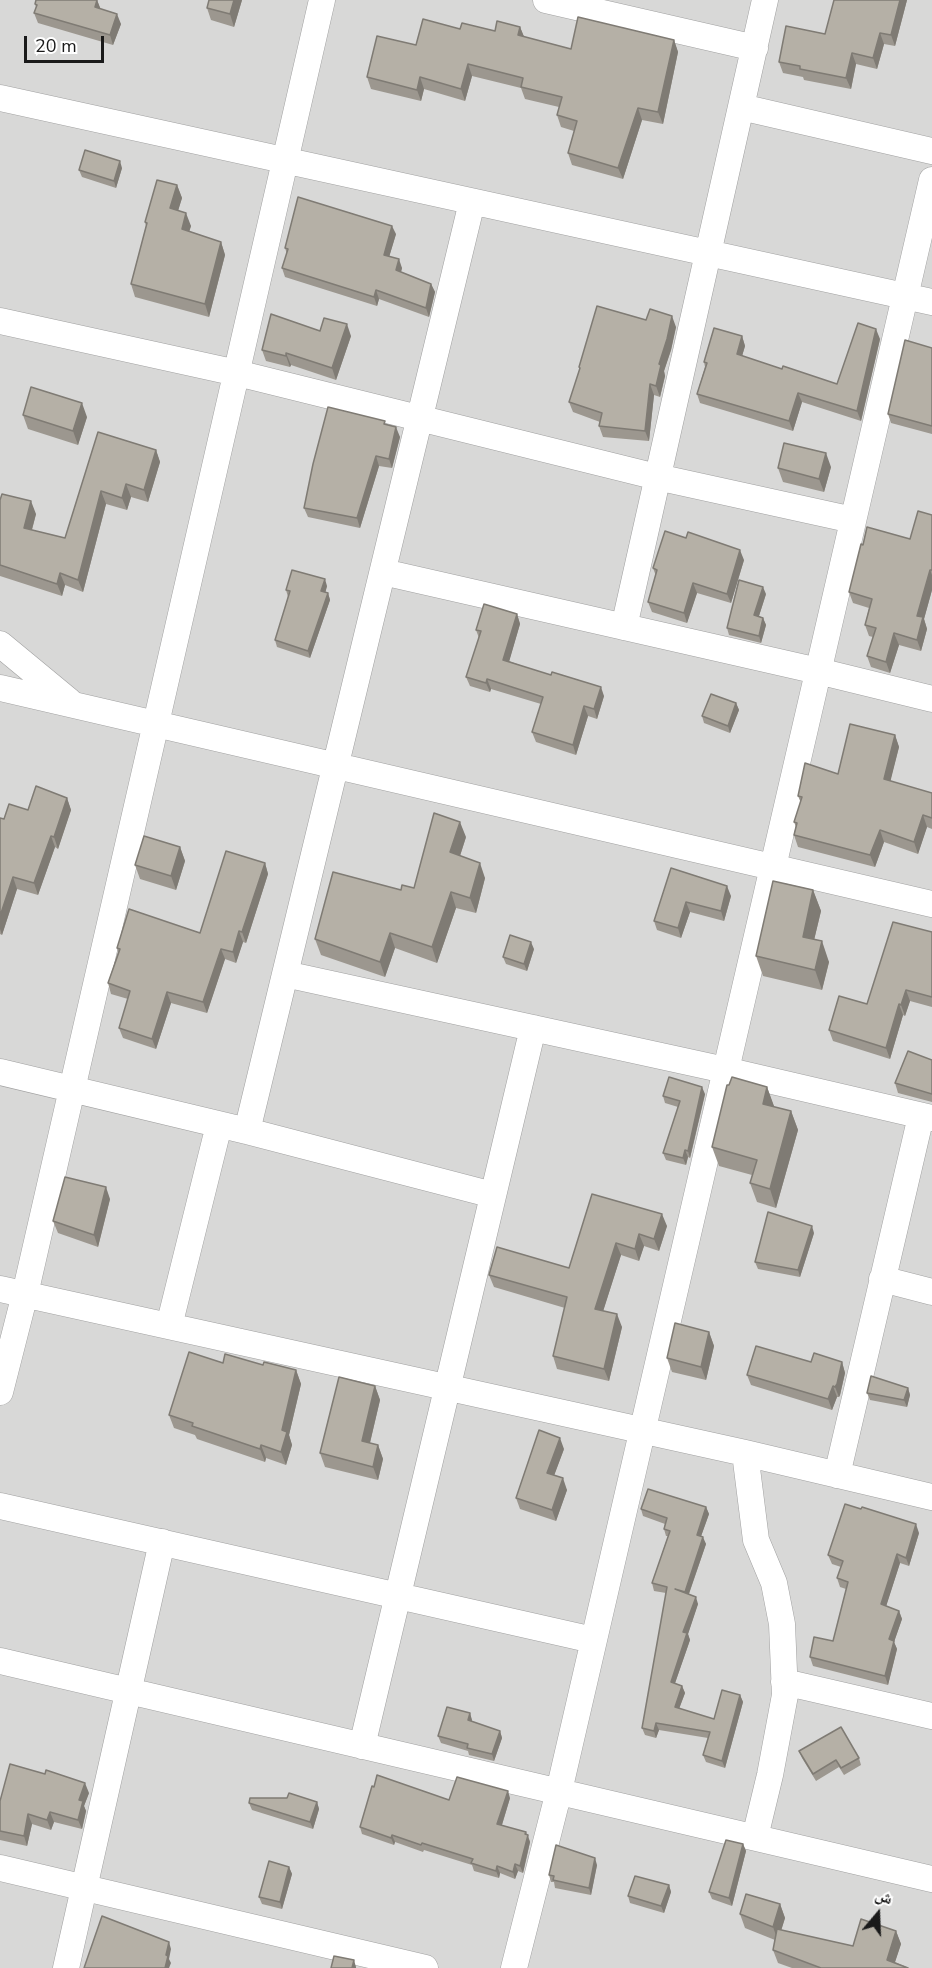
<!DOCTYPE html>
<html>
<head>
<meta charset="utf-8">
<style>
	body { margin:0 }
	#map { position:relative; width:932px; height:1968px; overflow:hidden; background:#eceae0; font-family:"Nunito Sans","Noto Naskh Arabic",sans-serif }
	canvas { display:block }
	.north { position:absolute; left:848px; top:1884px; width:60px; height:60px; -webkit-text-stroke:4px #fff; paint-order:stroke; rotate:19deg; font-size:16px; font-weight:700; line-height:24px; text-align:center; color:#1a1a1a }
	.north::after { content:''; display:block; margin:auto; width:21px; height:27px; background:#1a1a1a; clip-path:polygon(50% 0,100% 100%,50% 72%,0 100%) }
	.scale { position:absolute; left:24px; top:36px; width:80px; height:27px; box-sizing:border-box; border:3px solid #1a1a1a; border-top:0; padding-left:8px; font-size:18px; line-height:21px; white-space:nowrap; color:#1a1a1a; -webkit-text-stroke:4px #fff; paint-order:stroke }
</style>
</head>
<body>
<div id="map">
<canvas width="932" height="1968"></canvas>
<div class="north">ش</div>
<div class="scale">20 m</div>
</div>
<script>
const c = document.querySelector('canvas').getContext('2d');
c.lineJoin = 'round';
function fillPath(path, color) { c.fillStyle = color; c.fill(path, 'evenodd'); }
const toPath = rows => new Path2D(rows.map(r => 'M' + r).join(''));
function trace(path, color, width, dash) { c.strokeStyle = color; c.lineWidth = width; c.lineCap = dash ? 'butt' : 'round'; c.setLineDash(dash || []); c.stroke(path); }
fillPath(toPath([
	[0,0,932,0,932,1968,0,1968]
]), '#d8d8d7');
const minor = toPath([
	[546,0,755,48],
	[0,98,932,302],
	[741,107,932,151],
	[0,321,237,373,657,477,853,520],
	[383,572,818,671,932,699],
	[624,627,765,0],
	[0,644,69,701],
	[0,688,932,904],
	[285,974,725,1070,932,1118],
	[0,1072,247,1131,493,1195],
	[247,1131,472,202],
	[882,1279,932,1292],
	[0,1289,745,1453,932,1497],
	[169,1326,219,1125],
	[0,1392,25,1294,322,0],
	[745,1453,756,1540,774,1583,782,1624,785,1695,770,1775,755,1837],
	[837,1475,921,1116],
	[0,1506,593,1640],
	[0,1661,932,1879],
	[784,1682,932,1716],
	[362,1746,533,1028],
	[0,1868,425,1968],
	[66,1968,162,1542],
	[514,1968,559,1791,932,180]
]);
trace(minor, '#a1a1a1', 27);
trace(minor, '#fff', 26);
fillPath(toPath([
	[97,0,100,8,121,24,113,45,38,23,34,13,36,7,35,4],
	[242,0,234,27,211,20,207,8],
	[834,0,907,0,895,46,884,44,877,69,856,64,851,89,804,80,803,77,783,73,779,62,825,34],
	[520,27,524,37,571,49,674,40,678,52,663,124,642,120,623,179,572,165,568,153,574,131,561,127,557,115,559,107,525,99,521,88,472,76,465,101,424,89,421,101,371,89,367,77,416,45,460,29,495,31],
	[122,168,116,188,82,177,79,170],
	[177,185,182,198,178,210,191,226,189,231,221,242,225,255,209,317,135,297,131,284,146,226,145,222],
	[396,234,389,257,402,268,401,272,431,284,435,292,429,317,379,299,377,306,285,277,282,268,287,254,285,248],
	[646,320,676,327,671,350,664,371,665,376,660,397,654,395,649,441,603,437,599,426,600,422,573,412,569,402,580,370,579,367],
	[320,331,351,336,336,380,291,365,290,367,266,361,262,350],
	[742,336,745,346,742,356,782,369,837,384,880,339,861,421,802,402,793,431,700,403,697,394,705,367,704,362],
	[932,348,932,434,891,423,888,414],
	[23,415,87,417,78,445,28,429],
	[386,425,400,437,392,468,379,466,360,528,308,517,304,508],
	[98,432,156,450,160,462,148,502,131,497,127,510,106,504,83,592,65,585,62,596,0,576,0,500,36,514,32,530,65,538],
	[831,467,824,492,783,482,778,468],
	[932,515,932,590,924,619,927,629,921,651,899,645,890,673,871,667,867,656,873,637,869,636,865,625,869,608,853,603,849,592,863,545,910,539],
	[744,560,731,603,697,593,687,623,652,612,648,602,656,576,653,568],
	[327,586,325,592,328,593,330,600,310,658,277,647,275,640,288,597,286,590],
	[766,594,759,616,763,618,766,625,761,643,729,635,727,628],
	[517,614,520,624,509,661,604,696,597,719,588,716,576,755,536,742,532,732,541,704,491,689,490,692,470,686,466,677,479,638,476,630],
	[736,703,739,710,730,733,704,723,702,716],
	[895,735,899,747,890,781,932,793,932,829,927,827,918,854,884,842,875,867,798,847,794,835,796,827,794,822,801,803,798,796,838,774],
	[67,798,71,810,58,849,55,847,38,895,17,889,2,935,0,934,0,818,4,819,28,810],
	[466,837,460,856,485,878,476,913,456,908,437,963,395,948,385,977,321,955,315,939,401,890,414,888],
	[180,847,185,861,176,890,140,879,135,865],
	[265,863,268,874,246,943,243,942,236,963,225,959,207,1013,171,1003,156,1049,123,1038,119,1028,128,999,111,994,108,983,118,952,117,948,200,933],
	[671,868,731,896,724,921,690,912,681,938,657,930,654,921],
	[813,890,821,911,814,940,829,962,822,990,763,976,756,956],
	[932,932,932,1007,910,1001,905,1016,903,1015,890,1059,833,1041,829,1030,867,1004],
	[534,949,527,971,506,964,503,957],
	[932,1060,932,1102,898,1093,895,1083],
	[729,1085,767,1087,774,1107,791,1111,798,1130,776,1208,757,1202,750,1183,752,1175,719,1166,712,1147],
	[705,1094,690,1158,688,1157,686,1165,666,1160,663,1153,678,1107,665,1103,663,1096],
	[592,1194,667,1226,659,1251,644,1246,639,1261,621,1255,603,1311,622,1327,609,1381,557,1369,553,1356,565,1308,494,1287,489,1275,569,1268],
	[110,1199,98,1247,58,1233,53,1221],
	[814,1233,800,1277,758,1269,755,1262],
	[709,1332,714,1346,706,1380,672,1372,667,1358],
	[811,1362,842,1362,845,1373,840,1395,839,1397,837,1397,832,1410,751,1385,747,1375],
	[223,1363,263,1365,296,1370,301,1384,289,1435,292,1445,286,1465,266,1458,265,1462,197,1439,195,1435,174,1428,169,1415],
	[375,1386,380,1400,370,1443,378,1445,383,1459,378,1480,325,1467,320,1453],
	[908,1388,910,1395,907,1407,870,1400,867,1393],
	[564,1449,554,1475,567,1490,556,1521,520,1509,516,1498],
	[706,1507,709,1514,701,1536,706,1544,689,1594,698,1604,688,1634,690,1640,675,1683,682,1686,685,1693,679,1709,714,1719,740,1695,743,1702,725,1768,706,1762,703,1755,708,1738,659,1730,656,1738,645,1735,642,1728,666,1593,654,1591,652,1583,668,1536,666,1536,664,1529,665,1524,643,1516,641,1509],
	[919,1533,909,1566,900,1563,886,1606,899,1611,902,1619,894,1642,897,1649,888,1685,813,1666,810,1657,833,1641,846,1589,840,1587,837,1578,841,1567,832,1564,828,1555],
	[470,1713,472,1722,500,1731,502,1738,494,1761,469,1755,468,1751,441,1743,438,1736],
	[799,1751,859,1758,861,1765,844,1775,839,1767,816,1781,802,1758],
	[89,1793,84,1806,86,1811,82,1829,54,1822,51,1830,32,1824,27,1846,0,1840,0,1801],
	[510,1798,502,1825,528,1835,530,1842,523,1873,518,1871,515,1879,500,1873,499,1878,474,1871,472,1865,424,1850,423,1852,395,1842,394,1845,362,1834,360,1827,449,1800],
	[317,1802,319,1809,313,1829,252,1810,249,1803],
	[743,1844,746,1851,732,1906,712,1899,709,1892],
	[597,1865,591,1895,555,1888,554,1882,551,1882,549,1875],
	[289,1867,292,1874,282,1909,262,1904,259,1897],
	[669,1885,671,1892,664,1913,630,1903,628,1896],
	[780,1904,785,1918,781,1930,853,1946,896,1931,901,1944,895,1962,909,1968,792,1968,778,1963,773,1950,775,1940,745,1928,740,1914]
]), '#9c978f');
fillPath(toPath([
	[97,0,101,10,95,7],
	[234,0,242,0,234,27,230,14],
	[900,0,907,0,895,46,891,35],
	[117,14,121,24,113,45,110,35],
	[520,27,525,39,518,35],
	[880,33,884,44,877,69,873,58],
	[674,40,678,52,663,124,658,112],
	[852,53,856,64,851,89,846,78],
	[468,64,472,76,465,101,461,89],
	[420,77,424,89,421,101,417,90],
	[638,108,642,120,623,179,618,168],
	[120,161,122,168,116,188,114,181],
	[177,185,182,198,175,221,170,208],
	[186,213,191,226,186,242,182,229],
	[392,226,396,234,387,264,384,255],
	[221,242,225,255,209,317,205,304],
	[399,259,402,268,399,279,396,270],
	[431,284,435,292,429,317,426,308],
	[376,290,379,299,377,306,374,297],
	[672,316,676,327,671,350,664,371,665,376,660,397,656,386,659,364],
	[347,324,351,336,336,380,332,368],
	[876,329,880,339,861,421,857,411],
	[742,336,745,346,740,363,737,354],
	[286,353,291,365,290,367,286,356],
	[650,384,654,395,649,441,645,431],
	[798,393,802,402,793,431,789,421],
	[82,403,87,417,78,445,73,431],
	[396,427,400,437,392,468,389,459],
	[156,450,160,462,148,502,144,490],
	[826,453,831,467,824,492,819,479],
	[376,456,379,466,360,528,357,518],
	[126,484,131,497,127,510,122,498],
	[101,491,106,504,83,592,78,580],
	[31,501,36,514,29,540,24,528],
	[740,550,744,560,731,603,727,594],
	[930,570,932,575,932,590,924,619,927,629,921,651,917,640,917,616],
	[60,573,65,585,62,596,57,584],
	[325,579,327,586,324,598,321,591],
	[693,583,697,593,687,623,684,613],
	[763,587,766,594,757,622,754,615],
	[328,593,330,600,310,658,308,651],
	[517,614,520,624,507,669,503,660],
	[763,618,766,625,761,643,759,636],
	[894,633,899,645,890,673,886,662],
	[487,679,491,689,490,692,486,683],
	[601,687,604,696,597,719,594,709],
	[736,703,739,710,730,733,728,726],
	[584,706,588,716,576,755,573,745],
	[895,735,899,747,888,791,884,779],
	[67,798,71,810,58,849,54,837],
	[923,815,927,827,918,854,914,842],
	[460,822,466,837,456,868,450,852],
	[880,830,884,842,875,867,870,855],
	[51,836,55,847,38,895,34,883],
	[180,847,185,861,176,890,171,876],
	[265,863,268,874,246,943,242,932],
	[480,863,485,878,476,913,470,898],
	[13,877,17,889,2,935,0,929,0,916],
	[727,886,731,896,724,921,721,911],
	[813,890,821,911,810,957,803,937],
	[451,892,456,908,437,963,432,947],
	[686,902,690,912,681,938,678,928],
	[239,931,243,942,236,963,233,952],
	[390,933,395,948,385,977,380,962],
	[822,941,829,962,822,990,815,970],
	[531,942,534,949,527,971,524,964],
	[221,949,225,959,207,1013,203,1002],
	[906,990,910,1001,905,1016,901,1005],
	[167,992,171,1003,156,1049,152,1039],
	[899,1004,903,1015,890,1059,886,1048],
	[702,1087,705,1094,690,1158,688,1151],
	[767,1087,774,1106,770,1122,763,1104],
	[791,1111,798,1130,776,1208,770,1189],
	[685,1150,688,1157,686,1165,683,1158],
	[106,1187,110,1199,98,1247,94,1235],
	[662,1214,667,1226,659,1251,654,1239],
	[812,1226,814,1233,800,1277,798,1270],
	[639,1234,644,1246,639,1261,635,1249],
	[616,1243,621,1255,600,1321,595,1309],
	[617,1314,622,1327,609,1381,604,1369],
	[709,1332,714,1346,706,1380,701,1367],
	[842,1362,845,1373,840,1395,839,1397,835,1387],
	[296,1370,301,1384,289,1435,292,1445,286,1465,281,1452,282,1430],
	[375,1386,380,1400,367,1455,362,1441],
	[833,1386,837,1397,832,1410,828,1399],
	[908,1388,910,1395,907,1407,904,1400],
	[560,1438,564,1449,551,1484,547,1473],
	[261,1445,266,1458,265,1462,260,1449],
	[378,1445,383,1459,378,1480,373,1467],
	[563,1478,567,1490,556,1521,552,1510],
	[706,1507,709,1514,699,1542,697,1535],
	[916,1524,919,1533,909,1566,906,1558],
	[703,1537,706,1544,687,1599,685,1592],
	[897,1554,900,1563,884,1613,881,1604],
	[696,1597,698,1604,688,1634,690,1640,673,1689,671,1682,683,1632],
	[899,1611,902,1619,894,1642,897,1649,888,1685,885,1676,889,1639],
	[682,1686,685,1693,677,1714,675,1707],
	[740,1695,743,1702,725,1768,722,1761],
	[470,1713,472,1720,470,1727,468,1720],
	[656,1723,659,1730,656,1738,654,1731],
	[500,1731,502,1738,494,1761,492,1754],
	[85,1783,89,1793,84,1806,86,1811,82,1829,78,1820,79,1800],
	[508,1791,510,1798,500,1831,497,1824],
	[317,1802,319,1809,313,1829,310,1822],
	[50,1812,54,1822,51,1830,47,1820],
	[28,1814,32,1824,27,1846,24,1836],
	[526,1832,530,1842,523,1873,520,1866],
	[392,1835,395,1842,394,1845,391,1838],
	[743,1844,746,1851,732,1906,729,1898],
	[595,1858,597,1865,591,1895,589,1888],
	[515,1864,518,1871,515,1879,513,1872],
	[497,1866,500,1873,499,1878,496,1871],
	[289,1867,292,1874,282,1909,280,1902],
	[669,1885,671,1892,664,1913,661,1906],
	[780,1904,785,1918,778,1941,773,1927],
	[896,1931,901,1944,893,1968,887,1960],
	[169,1942,171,1949,169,1959,171,1963,169,1968,165,1968,166,1955],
	[354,1960,356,1967,356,1968,352,1968]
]), '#7f7b74');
const building = toPath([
	[36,0,97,0,95,7,117,14,110,35,34,13,37,5,35,4,36,0],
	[209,0,234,0,230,14,207,8,209,0],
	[834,0,900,0,891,35,880,33,873,58,852,53,846,78,800,69,800,66,779,62,786,26,825,34,834,0],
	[578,17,674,40,658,112,638,108,618,168,568,153,577,121,557,115,562,97,521,87,523,78,468,64,461,89,420,77,417,90,367,77,377,36,416,45,423,19,460,29,462,23,495,31,497,21,520,27,518,35,571,49,578,17],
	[85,150,120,161,114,181,79,170,85,150],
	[157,180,177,185,170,208,186,213,182,229,221,242,205,304,131,284,147,223,145,222,157,180],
	[298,197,392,226,384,255,399,259,396,270,431,284,426,308,376,290,374,297,282,268,288,249,285,248,298,197],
	[597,306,646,320,650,309,672,316,667,339,659,364,661,365,656,386,650,384,645,431,599,426,602,413,569,402,580,368,579,367,597,306],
	[271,314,320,331,324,318,347,324,332,368,286,353,286,356,262,350,271,314],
	[858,323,876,329,857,411,798,393,789,421,697,394,707,363,704,362,714,328,742,336,737,354,782,369,783,366,837,384,858,323],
	[905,340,932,348,932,426,888,414,905,340],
	[31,387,82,403,73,431,23,415,31,387],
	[328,407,385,421,384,424,396,427,389,459,376,456,357,518,304,508,313,464,328,407],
	[98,432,156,450,144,490,126,484,122,498,101,491,78,580,60,573,57,584,0,565,0,500,2,494,31,501,24,528,65,538,98,432],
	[784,443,826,453,819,479,778,468,784,443],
	[918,511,932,515,932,570,930,570,917,616,923,617,917,640,894,633,886,662,867,656,876,628,865,625,872,599,849,592,861,544,863,545,867,527,910,539,918,511],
	[665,531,686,538,688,532,740,550,727,594,693,583,684,613,648,602,657,570,653,568,665,531],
	[292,570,325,579,321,591,328,593,308,651,275,640,290,591,286,590,292,570],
	[739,580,763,587,754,615,763,618,759,636,727,628,739,580],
	[484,604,517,614,503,660,551,675,552,672,601,687,594,709,584,706,573,745,532,732,543,697,487,679,486,683,466,677,481,631,476,630,484,604],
	[711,694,736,703,728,726,702,716,711,694],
	[850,724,895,735,884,779,932,793,932,818,923,815,914,842,880,830,870,855,794,835,797,823,794,822,802,797,798,796,805,763,838,774,850,724],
	[36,786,67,798,54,837,51,836,34,883,13,877,0,916,0,818,4,819,9,804,28,810,36,786],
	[434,813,460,822,450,852,480,863,470,898,451,892,432,947,390,933,380,962,315,939,333,872,401,890,402,885,414,888,434,813],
	[144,836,180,847,171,876,135,865,144,836],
	[226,851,265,863,242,932,239,931,233,952,221,949,203,1002,167,992,152,1039,119,1028,130,991,108,983,120,949,117,948,129,909,200,933,226,851],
	[671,868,727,886,721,911,686,902,678,928,654,921,671,868],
	[773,881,813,890,803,937,822,941,815,970,756,956,773,881],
	[893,922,932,932,932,997,906,990,901,1005,899,1004,886,1048,829,1030,839,996,867,1004,893,922],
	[510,935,531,942,524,964,503,957,510,935],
	[908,1051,932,1060,932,1094,895,1083,908,1051],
	[669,1077,702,1087,688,1151,685,1150,683,1158,663,1153,680,1101,663,1096,669,1077],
	[732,1077,767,1087,763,1104,791,1111,770,1189,750,1183,757,1160,712,1147,727,1085,729,1085,732,1077],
	[65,1177,106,1187,94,1235,53,1221,65,1177],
	[592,1194,662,1214,654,1239,639,1234,635,1249,616,1243,595,1309,617,1314,604,1369,553,1356,567,1297,489,1275,497,1247,569,1268,592,1194],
	[768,1212,812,1226,798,1270,755,1262,768,1212],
	[675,1323,709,1332,701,1367,667,1358,675,1323],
	[756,1346,811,1362,814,1353,842,1362,837,1384,835,1387,833,1386,828,1399,747,1375,756,1346],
	[189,1352,223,1363,225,1354,263,1365,264,1362,296,1370,282,1430,287,1432,281,1452,261,1445,260,1449,192,1426,193,1423,169,1415,189,1352],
	[871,1376,908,1388,904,1400,867,1393,871,1376],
	[339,1377,375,1386,362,1441,378,1445,373,1467,320,1453,339,1377],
	[539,1430,560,1438,547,1473,563,1478,552,1510,516,1498,539,1430],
	[648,1489,706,1507,697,1535,703,1537,685,1592,675,1589,696,1597,683,1632,687,1633,671,1682,682,1686,675,1707,714,1719,722,1690,740,1695,722,1761,703,1755,710,1732,656,1723,654,1731,642,1728,667,1587,652,1583,670,1531,664,1529,667,1518,641,1509,648,1489],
	[845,1504,861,1509,862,1507,916,1524,906,1558,897,1554,881,1604,899,1611,889,1639,894,1641,885,1676,810,1657,814,1637,833,1641,848,1582,837,1578,843,1561,828,1555,845,1504],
	[447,1707,470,1713,468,1720,500,1731,492,1754,467,1748,468,1744,438,1736,447,1707],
	[841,1727,859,1758,841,1768,836,1760,813,1774,799,1751,841,1727],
	[10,1764,45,1774,46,1770,85,1783,79,1800,83,1801,78,1820,50,1812,47,1820,28,1814,24,1836,0,1831,0,1801,10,1764],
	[377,1775,449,1800,457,1777,508,1791,497,1824,526,1832,525,1834,528,1835,520,1866,515,1864,513,1872,497,1866,496,1871,471,1863,473,1859,422,1843,421,1845,392,1835,391,1838,360,1827,372,1786,374,1787,377,1775],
	[289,1793,317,1802,310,1822,249,1803,250,1798,287,1798,289,1793],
	[726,1840,743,1844,729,1898,709,1892,726,1840],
	[556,1845,595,1858,589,1888,553,1880,554,1876,549,1875,556,1845],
	[269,1861,289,1867,280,1902,259,1897,269,1861],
	[635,1876,669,1885,661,1906,628,1896,635,1876],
	[746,1894,780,1904,773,1927,740,1914,746,1894],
	[102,1916,169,1942,166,1955,168,1956,165,1968,84,1968,102,1916],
	[861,1919,896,1931,887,1960,908,1968,821,1968,773,1950,777,1929,853,1946,861,1919],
	[334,1956,354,1960,352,1968,331,1968,334,1956]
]);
fillPath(building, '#b5b0a6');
trace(building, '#7f7b74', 1.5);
</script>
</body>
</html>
